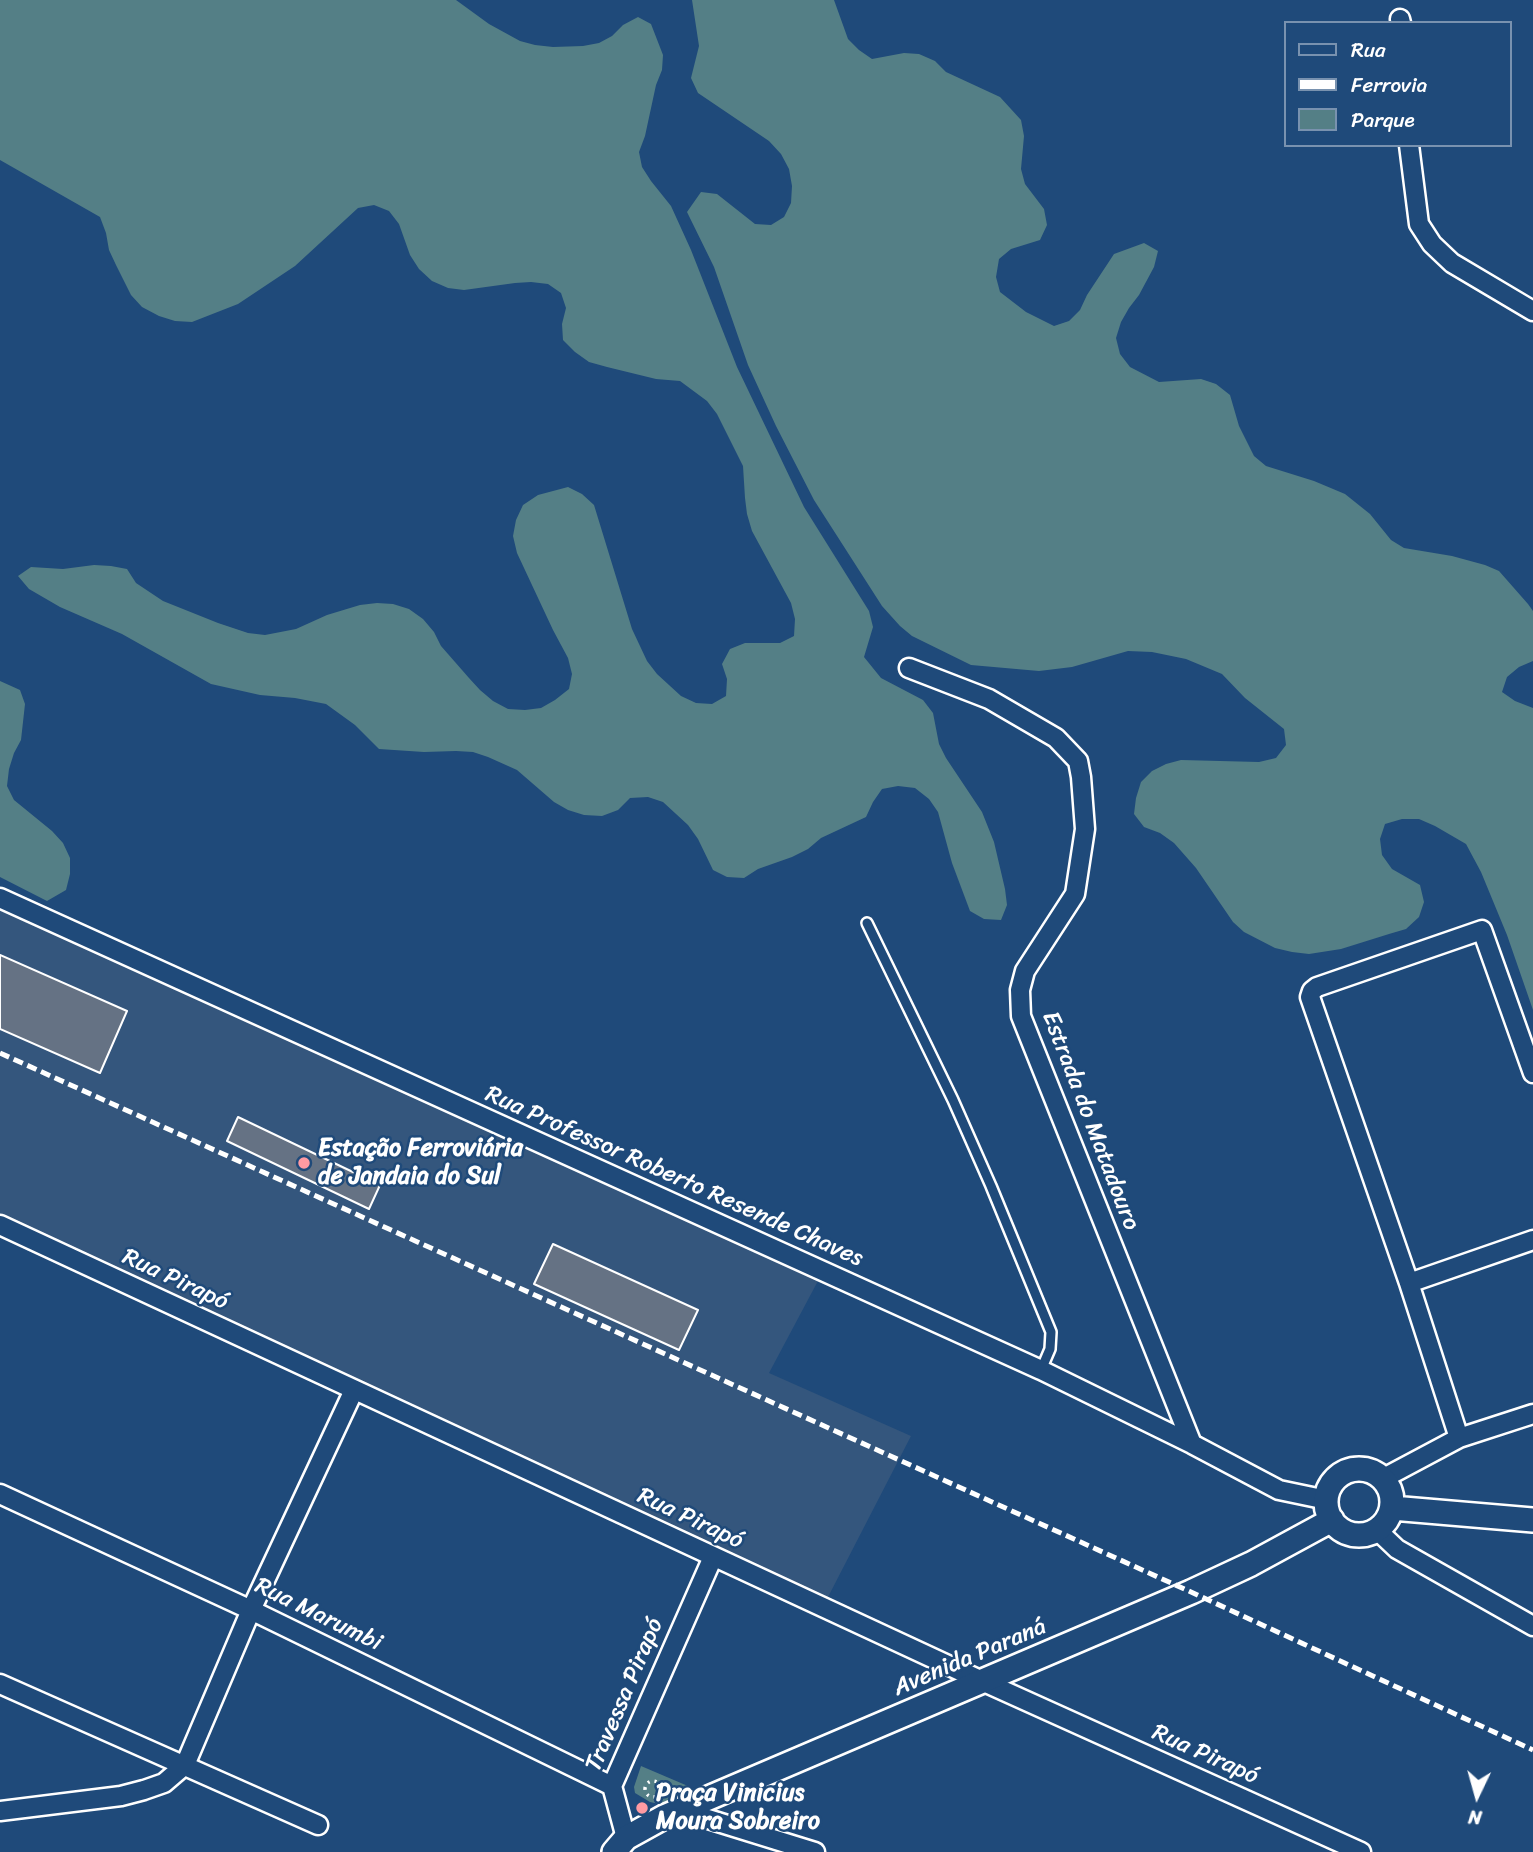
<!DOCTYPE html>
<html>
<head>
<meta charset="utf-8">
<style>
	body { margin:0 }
	#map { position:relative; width:1533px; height:1852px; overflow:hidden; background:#1f4a7a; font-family:Sriracha,sans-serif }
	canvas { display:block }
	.legend { position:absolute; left:1284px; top:21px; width:228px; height:126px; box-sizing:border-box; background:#1f4a7a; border:2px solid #7992af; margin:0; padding:9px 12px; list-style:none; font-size:21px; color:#fff }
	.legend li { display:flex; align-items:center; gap:14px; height:35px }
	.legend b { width:35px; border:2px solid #7992af }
	.north { position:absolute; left:1442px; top:1761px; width:70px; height:70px; -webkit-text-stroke:5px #1f4a7a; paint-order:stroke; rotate:185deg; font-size:19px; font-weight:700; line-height:28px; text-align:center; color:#fff }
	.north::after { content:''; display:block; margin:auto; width:24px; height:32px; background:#fff; clip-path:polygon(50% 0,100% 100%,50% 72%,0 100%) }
</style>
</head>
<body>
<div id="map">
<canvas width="1533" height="1852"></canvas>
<ul class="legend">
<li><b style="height:9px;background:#1f4a7a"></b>Rua</li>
<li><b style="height:9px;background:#fff"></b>Ferrovia</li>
<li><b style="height:19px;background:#547f86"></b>Parque</li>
</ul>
<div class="north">N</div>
</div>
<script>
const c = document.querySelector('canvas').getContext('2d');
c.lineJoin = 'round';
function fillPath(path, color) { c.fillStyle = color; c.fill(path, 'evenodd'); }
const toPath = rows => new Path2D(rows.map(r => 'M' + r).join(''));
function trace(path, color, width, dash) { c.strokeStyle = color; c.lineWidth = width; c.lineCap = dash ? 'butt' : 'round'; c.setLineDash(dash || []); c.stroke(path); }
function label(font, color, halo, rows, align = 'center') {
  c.font = font + ' Sriracha,sans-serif'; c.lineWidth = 5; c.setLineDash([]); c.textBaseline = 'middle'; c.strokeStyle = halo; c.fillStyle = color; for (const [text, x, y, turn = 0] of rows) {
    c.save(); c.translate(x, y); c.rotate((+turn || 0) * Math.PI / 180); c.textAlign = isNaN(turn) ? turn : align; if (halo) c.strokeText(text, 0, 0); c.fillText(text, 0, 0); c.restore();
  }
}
fillPath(toPath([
	[0,907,819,1279,769,1373,911,1436,827,1599,0,1217]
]), '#34567d');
fillPath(toPath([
	[0,0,456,0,489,24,520,41,535,45,553,47,583,46,599,43,612,36,623,25,638,17,651,24,663,55,662,70,656,85,645,136,639,152,642,167,651,181,671,206,691,250,737,367,804,507,869,611,873,627,864,657,881,678,923,700,933,713,939,744,946,758,982,812,994,842,1005,889,1007,905,1001,920,984,919,970,911,952,863,938,812,929,799,915,788,898,786,882,789,873,802,866,817,821,838,808,849,792,857,758,869,744,878,727,877,713,870,698,839,688,825,663,802,648,797,630,798,618,810,602,816,584,815,568,810,554,802,517,770,488,757,473,752,456,751,424,752,379,749,355,725,326,704,295,698,260,695,211,684,122,634,60,607,29,589,18,576,31,567,63,569,94,565,111,566,127,569,136,583,163,601,218,623,248,633,265,635,296,629,327,615,360,605,377,603,393,604,409,609,423,619,434,632,441,646,469,678,480,690,493,701,508,709,525,710,541,708,555,700,569,689,572,674,568,658,553,630,517,553,513,536,516,520,523,505,538,495,568,487,582,494,594,505,632,629,647,661,657,674,681,696,696,703,712,704,726,696,727,679,722,664,730,649,745,643,780,643,794,636,795,619,791,603,752,531,747,514,745,498,743,466,717,414,707,401,680,381,656,379,607,367,589,362,575,352,563,340,562,324,566,308,561,293,548,284,531,282,515,283,464,290,448,288,432,281,419,269,410,255,399,224,389,211,374,205,358,208,295,266,238,304,192,322,175,321,159,316,142,307,131,295,116,265,109,250,106,233,100,217,0,160],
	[692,0,834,0,848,39,859,50,872,59,904,53,919,54,935,61,946,72,1000,97,1021,120,1024,136,1021,169,1025,184,1044,209,1047,225,1040,240,1011,249,999,259,996,277,1000,292,1026,312,1054,326,1069,321,1080,310,1087,295,1114,254,1144,243,1158,251,1154,267,1139,295,1129,308,1121,322,1116,338,1120,354,1130,367,1159,382,1201,379,1216,384,1230,395,1239,426,1254,456,1266,466,1314,481,1345,494,1370,514,1391,540,1404,548,1452,556,1485,565,1499,571,1528,604,1533,611,1533,661,1519,667,1507,677,1502,692,1515,701,1533,708,1533,1010,1507,935,1481,872,1466,844,1435,826,1419,819,1402,819,1385,824,1380,839,1382,855,1392,869,1420,885,1424,902,1419,917,1406,929,1389,934,1341,949,1309,954,1292,952,1275,948,1244,932,1233,922,1196,868,1174,843,1160,833,1144,827,1134,814,1136,798,1141,782,1152,771,1166,764,1181,760,1259,762,1276,758,1286,745,1284,729,1245,698,1222,674,1186,659,1152,652,1128,651,1072,667,1039,671,971,665,912,636,900,626,882,606,814,500,776,426,748,365,714,267,687,212,701,192,717,194,755,224,771,225,784,217,791,203,792,186,789,169,781,154,769,141,698,93,691,78,699,46],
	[0,681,20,690,25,704,21,740,14,753,9,769,7,786,14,800,52,831,63,843,70,858,70,874,66,890,47,901,0,877],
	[641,1766,702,1792,664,1805,650,1802,635,1793,634,1787]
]), '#547f86');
const building = toPath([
	[0,955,127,1011,100,1073,0,1029,0,955],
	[238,1117,380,1185,369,1209,227,1141,238,1117],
	[553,1244,698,1310,679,1350,534,1284,553,1244]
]);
fillPath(building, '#657284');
trace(building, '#fff', 2);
const service = toPath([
	[867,923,953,1100,991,1186,1051,1332,1050,1349,1041,1370]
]);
const minor = toPath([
	[1400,19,1401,23],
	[1409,145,1419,224,1432,244,1452,263,1533,311],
	[909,668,989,699,1056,738,1078,761,1081,777,1085,829,1075,894,1025,971,1020,990,1021,1016,1192,1444],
	[0,898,1041,1370,1192,1444,1279,1490,1327,1500],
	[0,1225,982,1681,1361,1852],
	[1409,1283,1533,1240],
	[1459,1438,1409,1283,1310,997,1312,991,1317,987,1482,930,1533,1073],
	[1382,1479,1459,1438,1533,1414],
	[0,1494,251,1610,612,1786],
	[1377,1530,1397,1549,1533,1626],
	[0,1684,318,1825],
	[679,1810,815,1852],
	[0,1811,121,1796,144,1790,164,1783,185,1765,251,1610,354,1390],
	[626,1838,612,1786,713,1557]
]);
const tertiary = toPath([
	'1326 1502a33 33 0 1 1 66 0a33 33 0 1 1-66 0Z',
	[1392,1508,1533,1520],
	[614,1852,626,1838,664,1817,1191,1592,1251,1564,1332,1520]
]);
trace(service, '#fff', 14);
trace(minor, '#fff', 23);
trace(tertiary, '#fff', 28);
trace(toPath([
	'645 1789a8 8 0 1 1 16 0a8 8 0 1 1-16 0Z'
]), '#fff', 3.5, [2, 5]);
trace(service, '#1f4a7a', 9);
trace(minor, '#1f4a7a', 18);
trace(tertiary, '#1f4a7a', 23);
trace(toPath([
	[0,1053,1191,1592,1533,1750]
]), '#fff', 5, [10, 5]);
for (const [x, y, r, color] of [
	[304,1163,7,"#ff9aa2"],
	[642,1808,7,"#ff9aa2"]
]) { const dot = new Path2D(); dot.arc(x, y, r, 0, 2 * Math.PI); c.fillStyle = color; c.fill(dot); trace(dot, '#1f4a7a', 2.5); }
label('24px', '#fff', '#1f4a7a', [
	["Estrada do Matadouro",1090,1121,69],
	["Rua Professor Roberto Resende Chaves",674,1177,24],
	["Rua Pirapó",175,1280,25],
	["Rua Pirapó",690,1519,25],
	["Rua Marumbi",318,1615,26],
	["Avenida Paraná",970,1658,-23],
	["Travessa Pirapó",625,1695,-67],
	["Rua Pirapó",1205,1755,24]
]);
label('bold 24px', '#fff', '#1f4a7a', [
	["Estação Ferroviária",318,1149],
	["de Jandaia do Sul",318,1177],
	["Praça Vinicius",656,1794],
	["Moura Sobreiro",656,1822]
], 'left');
</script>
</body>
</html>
